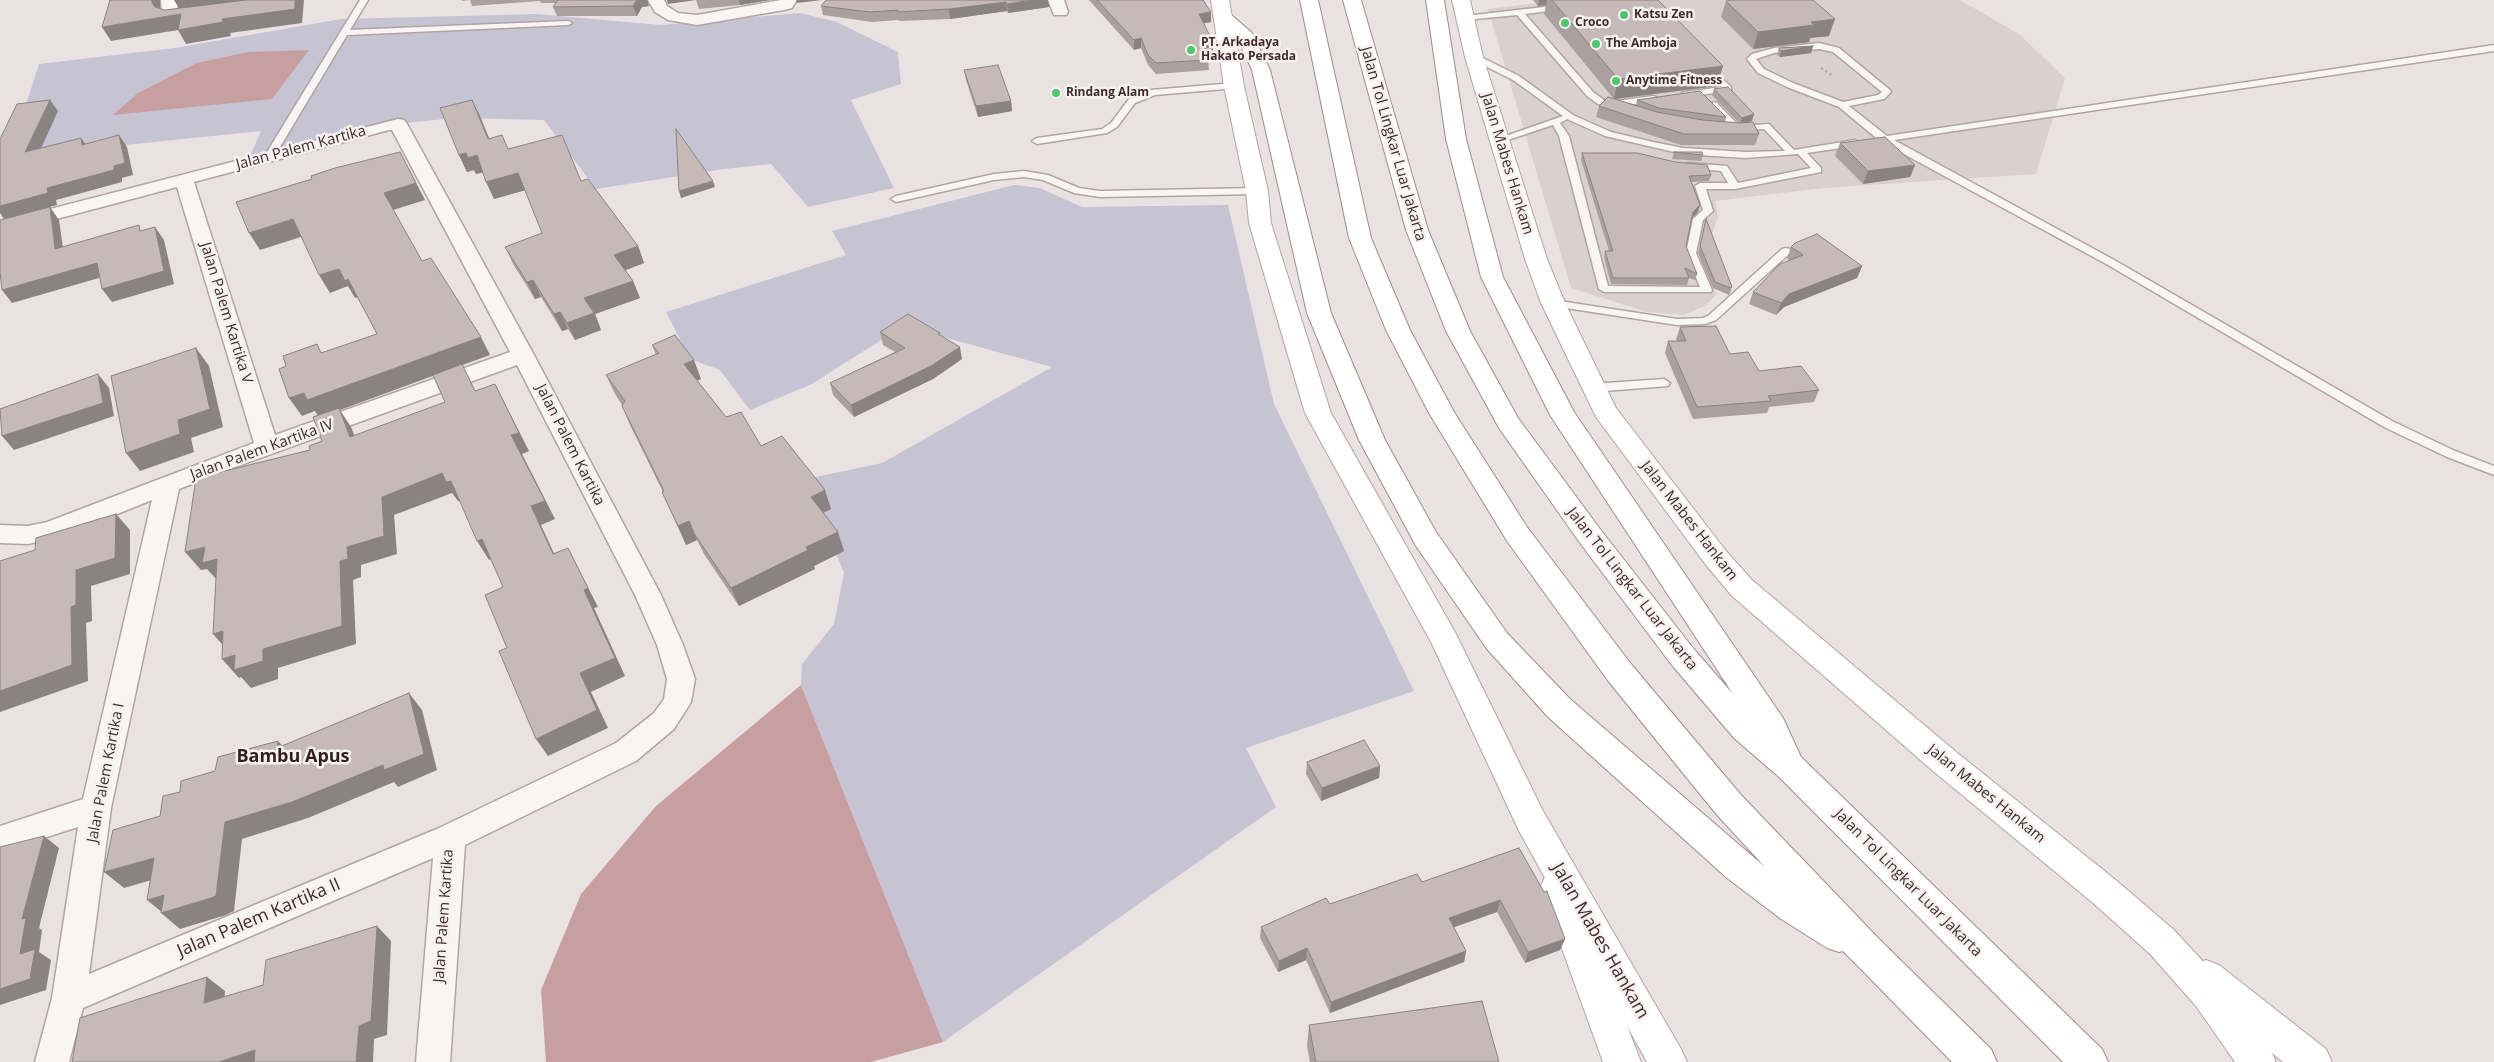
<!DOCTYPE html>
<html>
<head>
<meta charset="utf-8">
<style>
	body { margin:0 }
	canvas { display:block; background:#eae2e2 }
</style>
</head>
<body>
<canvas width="2494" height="1062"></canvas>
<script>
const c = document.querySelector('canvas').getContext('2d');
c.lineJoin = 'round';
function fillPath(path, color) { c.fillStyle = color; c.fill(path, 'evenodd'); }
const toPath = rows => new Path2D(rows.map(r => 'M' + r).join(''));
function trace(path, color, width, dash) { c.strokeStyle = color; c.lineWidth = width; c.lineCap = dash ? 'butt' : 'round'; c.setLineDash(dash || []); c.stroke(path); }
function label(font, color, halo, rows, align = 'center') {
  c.font = font + ' "Open Sans",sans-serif'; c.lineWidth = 5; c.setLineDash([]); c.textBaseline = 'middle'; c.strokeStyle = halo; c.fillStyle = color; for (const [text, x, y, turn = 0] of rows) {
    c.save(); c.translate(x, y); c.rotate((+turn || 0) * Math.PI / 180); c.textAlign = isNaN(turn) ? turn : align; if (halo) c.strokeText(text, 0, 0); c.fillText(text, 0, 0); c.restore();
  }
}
fillPath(toPath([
	[1561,0,1960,0,2019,34,2065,78,2036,174,1824,188,1715,201,1718,217,1703,261,1717,294,1705,306,1684,315,1647,312,1571,288,1488,9]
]), '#dbd0d0');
fillPath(toPath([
	[800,13,837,22,898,52,901,84,851,100,894,188,808,207,771,164,724,169,596,189,544,120,456,118,362,127,250,156,261,131,9,157,39,64,175,48,341,19,537,14,661,25],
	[1014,185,1040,188,1082,207,1228,205,1274,404,1414,691,1246,748,1276,807,943,1042,801,685,802,664,834,624,844,573,806,479,882,463,1052,367,903,326,812,384,750,410,720,370,690,359,666,312,846,255,832,231]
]), '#c6c3d3');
fillPath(toPath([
	[309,50,272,99,113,115,138,93,197,63,248,52],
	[801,685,943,1042,871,1062,546,1062,541,990,581,894,656,806]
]), '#c89fa1');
const lane = toPath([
	[360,0,368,0,350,30,568,21,572,23,568,25,347,35,274,157,272,159,266,159,264,157,360,0],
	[1562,5,1565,5,1565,9,1525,14,1593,92,1604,100,1616,101,1653,96,1656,97,1656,101,1616,107,1598,104,1587,96,1517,15,1465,20,1461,18,1465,16,1562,5],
	[1819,43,1839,48,1890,90,1891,92,1884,99,1849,106,1887,136,2494,45,2494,51,1894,140,2116,261,2392,421,2455,451,2494,466,2494,475,2447,457,2384,427,2108,265,1880,141,1839,107,1787,87,1758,73,1747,59,1752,54,1774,48,1819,43],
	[1819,49,1833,52,1882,92,1878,95,1843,102,1793,83,1764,69,1756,59,1774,53,1819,49],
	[1471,55,1477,55,1519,76,1573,115,1611,132,1653,142,1683,148,1745,152,1785,151,1764,129,1734,131,1710,105,1714,102,1717,103,1739,126,1769,124,1794,150,1855,140,1860,143,1855,146,1807,153,1821,168,1821,172,1735,189,1706,189,1713,211,1703,220,1696,253,1712,290,1711,292,1604,292,1599,289,1559,136,1553,125,1502,142,1494,140,1563,116,1513,80,1471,59,1471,55],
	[1567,119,1605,136,1683,154,1745,158,1798,154,1811,168,1738,183,1727,166,1688,163,1686,165,1691,168,1721,171,1728,183,1700,183,1695,186,1703,210,1693,219,1686,253,1700,287,1608,286,1569,136,1560,123,1567,119],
	[1708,65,1731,87,1731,91,1682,97,1682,93,1685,92,1722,87,1704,68,1708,65],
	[1234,83,1237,84,1237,88,1155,95,1135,103,1117,127,1107,133,1037,144,1032,141,1037,138,1102,129,1111,123,1129,99,1151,90,1234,83],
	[1024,171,1048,175,1079,188,1100,191,1257,188,1262,191,1257,194,1100,197,1074,193,1043,180,1024,177,994,180,896,202,891,199,896,196,994,174,1024,171],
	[1786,248,1790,249,1790,253,1716,320,1705,324,1677,325,1553,306,1548,303,1553,300,1677,319,1703,318,1708,316,1782,249,1786,248],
	[1664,379,1670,383,1668,386,1592,392,1586,388,1592,384,1664,379]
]);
const street = toPath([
	[161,0,177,0,178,13,196,10,204,15,202,18,178,23,164,19,162,16,161,0],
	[648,0,664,0,667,6,678,13,697,15,781,0,797,0,792,8,784,10,697,25,668,20,655,12,648,0],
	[1048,0,1064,0,1068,12,1066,15,1054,15,1048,0],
	[398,119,404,120,407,124,534,355,661,595,683,645,695,679,691,702,674,729,636,761,465,845,450,1062,416,1062,433,858,83,1008,69,1062,35,1062,52,998,78,827,0,852,0,826,83,799,152,500,60,537,28,544,0,543,0,525,28,526,47,522,254,443,177,187,0,234,0,222,398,119],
	[389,130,392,130,510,352,275,435,194,182,389,130],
	[517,365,635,595,657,645,667,679,664,699,654,713,616,743,439,828,89,974,111,808,179,489,235,467,517,365]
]);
const secondary = toPath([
	[1557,872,1569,877,1574,888,1641,1062,1603,1062,1540,888,1545,877,1557,872],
	[2206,960,2219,965,2326,1049,2332,1062,2283,1062,2193,989,2188,977,2193,965,2206,960]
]);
const primary = toPath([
	[1211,0,1229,0,1244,86,1268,191,1271,223,1331,413,1456,634,1543,811,1681,1049,1687,1062,1647,1062,1519,831,1432,644,1305,413,1249,223,1246,191,1224,86,1211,0],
	[1452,0,1470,0,1483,57,1547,259,1565,303,1616,408,1726,551,1752,580,1955,751,2117,881,2174,930,2222,982,2270,1049,2276,1062,2235,1062,2196,1006,2150,954,2093,903,1933,771,1732,596,1706,565,1596,417,1541,303,1525,259,1465,57,1452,0]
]);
const highway = toPath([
	[1300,0,1318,0,1371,238,1410,330,1454,412,1527,527,1631,664,1741,795,1880,940,1991,1049,1997,1062,1952,1062,1843,951,1839,952,1827,948,1781,919,1727,878,1548,717,1487,649,1416,546,1359,440,1307,313,1252,70,1238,39,1216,20,1213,16,1216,12,1228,12,1252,33,1270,70,1331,313,1385,440,1436,532,1507,633,1570,699,1765,867,1717,815,1609,682,1507,541,1429,413,1386,330,1349,238,1300,0],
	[1343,0,1361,0,1428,230,1470,331,1518,418,1600,529,1693,648,1733,694,1550,415,1481,277,1446,139,1426,0,1444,0,1466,139,1503,277,1574,412,1783,718,1801,757,2102,1049,2108,1062,2063,1062,1779,777,1734,738,1671,664,1580,543,1499,428,1446,331,1406,230,1343,0]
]);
trace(lane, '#b1a4a4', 3);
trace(street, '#b1a4a4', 3);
trace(secondary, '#b1a4a4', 2);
trace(primary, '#b5a2a2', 2);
trace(highway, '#a08b8a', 2);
trace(toPath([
	[1821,68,1833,76]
]), '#b6adac', 2.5, [2.5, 2.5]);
fillPath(lane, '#f8f5f4');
fillPath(street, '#f8f5f4');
fillPath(secondary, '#fff');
fillPath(primary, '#fff');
fillPath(highway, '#fff');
fillPath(toPath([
	[462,0,647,0,649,6,642,7,637,16,557,16,553,7,556,3,541,3,540,1,472,6,470,0,462,1],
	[696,0,770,0,740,5,699,9],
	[826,0,1048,0,1049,7,1008,13,1007,11,950,19,899,21,899,20,872,22,823,15,821,6],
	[1089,0,1203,0,1211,22,1204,23,1213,53,1206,53,1208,60,1209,70,1156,74,1148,65,1141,48,1134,50],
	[1533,0,1658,0,1717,86,1615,99,1636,105,1637,100,1726,117,1725,122,1739,123,1712,95,1714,89,1752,121,1745,123,1759,134,1755,145,1681,145,1596,117,1599,106,1613,98,1544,14,1546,5,1538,6],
	[1726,1,1829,36,1810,38,1809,42,1753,49,1721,17],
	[1813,46,1811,53,1780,57,1777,55,1779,48],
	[964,70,1011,101,1012,111,978,117,966,80],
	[472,100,489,138,508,149,581,181,638,246,644,263,625,270,633,281,640,298,595,314,601,330,575,340,568,329,562,331,541,297,535,299,513,264,505,247,542,233,525,190,494,199,483,172,476,174,474,170,467,172,459,155],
	[1840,143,1915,165,1910,177,1863,184,1835,156],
	[1674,152,1703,155,1701,161,1672,159],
	[1582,153,1711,175,1709,181,1691,182,1700,205,1698,212,1692,218,1686,246,1697,274,1695,280,1689,278,1687,285,1611,284,1604,258,1605,251,1609,251,1581,160],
	[1706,219,1732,287,1730,293,1729,295,1713,288,1698,253],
	[1791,247,1862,266,1857,278,1784,307,1776,315,1749,304,1753,292,1789,260,1787,259],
	[1680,327,1730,354,1759,371,1819,390,1814,402,1769,407,1767,413,1693,419,1665,353,1668,341,1677,341,1676,339],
	[880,332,940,333,940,336,962,359,933,379,854,417,833,395,830,383,895,352,883,345],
	[652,345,701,379,697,381,726,417,831,509,823,513,838,532,844,551,814,566,815,569,739,606,704,554,697,540,686,545,662,492,663,492,630,425,622,406,622,405,615,394,606,375,656,355],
	[1307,762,1380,766,1379,778,1321,801,1306,774],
	[1519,848,1565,939,1560,950,1525,963,1497,912,1454,927,1466,951,1464,962,1330,1013,1306,960,1278,972,1260,938,1261,927,1330,904,1422,882],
	[1309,1025,1499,1062,1310,1062,1307,1046]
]), '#aaa09f');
fillPath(toPath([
	[152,0,160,0,160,17,152,3],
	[174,0,253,0,180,10],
	[295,0,304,0,302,23,230,33,231,36,186,44,178,30,111,41,102,27,181,14,222,19],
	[637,0,647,0,649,6,642,7,637,16,633,6],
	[667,0,696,0,668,4],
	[739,0,770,0,740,5],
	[796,0,822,0,797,3],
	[1031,0,1048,0,1049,7,1008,13,1007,4],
	[1539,0,1547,0,1546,5,1538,6],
	[1006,2,1007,11,950,19,949,9],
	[1211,12,1211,22,1199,24,1199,14],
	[1835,19,1829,36,1810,38,1809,42,1753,49,1758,32,1811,22],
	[1141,38,1141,48,1134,50,1134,40],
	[1213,42,1213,53,1202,54,1201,44],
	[1813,46,1811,53,1780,57,1781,51],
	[1723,66,1717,86,1614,99,1618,79],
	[50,100,58,111,34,164,25,152],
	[472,100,480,116,496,155,488,139],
	[1011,101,1012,111,978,117,976,106],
	[1754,114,1752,121,1740,124,1742,118],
	[119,135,127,147,133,175,122,178,122,182,56,200,57,205,4,219,0,213,0,205,47,188,114,166],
	[81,138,89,149,82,145],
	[400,152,425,200,393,210,384,193],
	[466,153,477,155,485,172,476,174,474,170,467,172,459,155],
	[1915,165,1910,177,1863,184,1868,171],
	[518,173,526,190,494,199,486,182],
	[713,181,715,187,681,198,679,191],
	[1700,205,1698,212,1691,219,1693,212],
	[50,207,59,220,65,262,55,249],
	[293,219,304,236,260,250,249,233],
	[155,227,164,240,174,284,112,302,102,289],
	[638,246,644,263,621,272,614,255],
	[97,263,106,276,12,303,2,290],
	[1862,266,1857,278,1784,307,1776,315,1781,303,1789,294],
	[339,269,348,279,359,297,355,298,348,286,330,293,319,275],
	[533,280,541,297,535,299,527,282],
	[633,281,640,298,595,314,601,330,575,340,567,323,584,298],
	[560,312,568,329,562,331,554,314],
	[481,337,490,355,340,410,351,427,363,456,350,437,319,418,315,411,302,416,289,398],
	[960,347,962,359,933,379,854,417,851,405],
	[196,348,209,366,223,427,191,438,194,452,140,471,126,453,178,420],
	[694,360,701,379,691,383,684,364],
	[98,374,109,388,114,416,14,450,2,436],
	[495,384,529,451,522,454,555,519,541,525,563,573,553,554,531,506,511,435],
	[442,473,451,481,462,499,458,501,452,493,394,515,397,554,361,565,361,577,353,580,356,644,278,668,278,679,251,688,241,677,239,678,222,659,235,655,263,649,340,561,347,547,382,497],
	[825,490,831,509,817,516,811,497],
	[116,514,130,530,130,574,91,586,92,621,86,623,88,681,0,712,0,691,71,607,76,570],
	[689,521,697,540,686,545,678,526],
	[838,532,844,551,814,566,815,569,739,606,731,588,806,547],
	[482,539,493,558,489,560,477,541],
	[205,547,217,559,218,581,207,569,201,570,185,552],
	[568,548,598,607,594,608,625,676,591,692,608,728,548,756,536,739,584,590],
	[223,631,229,652,213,634],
	[409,693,422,710,437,770,398,787,394,782,308,818,242,839,234,911,226,915,180,929,161,913,163,913,147,900,164,895,225,822],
	[278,741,293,757,277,748],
	[1380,766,1379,778,1321,801,1322,788],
	[44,836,59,848,39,928,42,930,39,952,51,960,46,990,0,1005,0,989,22,919],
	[154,858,172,874,124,888,104,872],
	[1500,900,1497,912,1446,930,1449,918],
	[377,926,391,941,387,1035,374,1039,373,1062,356,1062,359,1026],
	[1565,939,1560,950,1525,963,1528,952],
	[1307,948,1306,960,1278,972,1279,961],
	[1466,951,1464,962,1330,1013,1331,1002],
	[207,977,225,991,223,1016,204,1003],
	[255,1050,271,1062,219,1062]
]), '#8b8282');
const building = toPath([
	[110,0,152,0,152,3,155,7,165,10,246,0,295,0,295,9,222,19,223,22,178,30,181,14,102,27,110,0],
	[558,0,637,0,633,6,553,7,558,0],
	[826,0,1031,0,1007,4,1006,2,949,9,897,12,898,10,870,12,821,6,826,0],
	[1097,0,1203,0,1211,12,1199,14,1213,42,1201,44,1208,60,1156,63,1148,55,1141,38,1134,40,1097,0],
	[1552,0,1658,0,1723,66,1618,79,1552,0],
	[1732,0,1813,0,1835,19,1811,22,1814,25,1758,32,1726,1,1732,0],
	[1813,46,1781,51,1779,48,1813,46],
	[998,65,1011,101,976,106,964,70,998,65],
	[1728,87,1754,114,1742,118,1714,89,1728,87],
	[1700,91,1726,117,1659,108,1637,100,1700,91],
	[1608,97,1657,112,1702,120,1740,123,1753,122,1759,134,1684,134,1599,106,1608,97],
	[50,100,25,152,81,138,82,145,119,135,125,163,114,166,114,170,47,188,48,193,0,206,0,139,17,104,50,100],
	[472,100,488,139,502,135,508,149,562,135,581,181,588,179,638,246,614,255,633,281,584,298,594,313,567,323,560,312,554,314,533,280,527,282,505,247,542,233,518,173,486,182,477,155,468,158,466,153,459,155,440,108,472,100],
	[676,129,713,181,679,191,676,129],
	[1885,137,1915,165,1868,171,1840,143,1885,137],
	[400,152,416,183,384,193,422,261,431,258,481,337,307,400,304,393,289,398,279,369,286,366,283,356,317,344,321,353,377,334,348,279,345,281,339,269,319,275,293,219,249,233,236,202,312,179,311,176,335,168,400,152],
	[1674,152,1702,152,1703,155,1674,152],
	[1582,153,1637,153,1675,162,1707,165,1711,175,1689,176,1700,205,1693,212,1686,246,1697,274,1685,268,1689,278,1613,278,1605,251,1613,251,1582,153],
	[50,207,55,249,139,225,140,231,155,227,164,271,102,289,97,263,2,290,0,272,0,220,50,207],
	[1706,219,1732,287,1731,288,1715,282,1700,246,1706,219],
	[1817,234,1862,266,1789,294,1781,303,1753,292,1780,264,1803,255,1791,247,1795,243,1817,234],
	[908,314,940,333,938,334,960,347,931,366,851,405,830,383,905,348,880,332,908,314],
	[1716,326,1730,354,1748,352,1759,371,1801,366,1819,390,1768,396,1771,401,1697,407,1668,341,1686,341,1680,327,1716,326],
	[675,335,694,360,684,364,726,417,741,412,761,446,782,436,825,490,811,497,838,532,806,547,808,550,731,588,695,535,689,521,678,526,662,492,664,491,622,406,625,401,606,375,659,353,652,345,675,335],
	[196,348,210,409,178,420,180,434,126,453,111,376,196,348],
	[462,364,475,391,495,384,519,433,511,435,545,501,531,506,553,554,568,548,588,588,584,590,615,658,580,673,597,710,536,739,499,651,507,648,485,595,503,587,482,539,477,541,451,481,446,482,442,473,382,497,384,536,347,547,348,559,340,561,342,626,263,649,263,661,234,670,235,655,222,659,223,631,213,634,217,559,202,563,205,547,185,552,196,478,310,450,309,446,322,441,313,417,339,408,350,437,445,402,433,375,462,364],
	[98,374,103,403,2,436,0,409,98,374],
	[116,514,115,558,76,570,76,605,71,607,72,665,0,691,0,561,35,550,36,538,116,514],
	[409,693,424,754,384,770,383,765,292,802,225,822,216,896,208,899,161,913,164,895,147,900,154,858,104,872,113,830,160,816,163,796,180,792,181,781,215,771,218,757,278,741,277,748,409,693],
	[1364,740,1380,766,1322,788,1307,762,1364,740],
	[44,836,22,919,26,918,20,954,35,949,30,979,0,989,0,847,44,836],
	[1519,848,1544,892,1547,891,1548,894,1565,939,1528,952,1500,900,1449,918,1466,951,1331,1002,1307,948,1279,961,1261,927,1326,898,1330,904,1417,874,1422,882,1519,848],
	[377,926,371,1021,359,1026,356,1062,254,1062,255,1050,219,1062,72,1062,80,1018,207,977,204,1003,263,985,266,960,377,926],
	[1482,1001,1499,1062,1316,1062,1309,1025,1482,1001]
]);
fillPath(building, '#c6bab9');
trace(building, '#8b8282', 1);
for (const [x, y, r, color] of [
	[1624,15,5,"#4dc870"],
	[1565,23,5,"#4dc870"],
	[1596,44,5,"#4dc870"],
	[1191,50,5,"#4dc870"],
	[1616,81,5,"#4dc870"],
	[1056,93,5,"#4dc870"]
]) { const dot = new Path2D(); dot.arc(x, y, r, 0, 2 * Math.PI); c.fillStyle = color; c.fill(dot); trace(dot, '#f7f1f1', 2); }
label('bold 12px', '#412c2b', '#f7f1f1', [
	["Katsu Zen",1634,15],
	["Croco",1575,23],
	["PT. Arkadaya",1201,43],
	["Hakato Persada",1201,57],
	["The Amboja",1606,44],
	["Anytime Fitness",1626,81],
	["Rindang Alam",1066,93]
], 'left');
label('15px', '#412c2b', '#f7f1f1', [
	["Jalan Tol Lingkar Luar Jakarta",1393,144,74],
	["Jalan Palem Kartika",301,148,-15],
	["Jalan Mabes Hankam",1507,164,73],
	["Jalan Palem Kartika V",226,313,73],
	["Jalan Palem Kartika",570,445,63],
	["Jalan Palem Kartika IV",262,450,-20],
	["Jalan Mabes Hankam",1689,521,52],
	["Jalan Tol Lingkar Luar Jakarta",1632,589,52],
	["Jalan Palem Kartika I",106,773,-79],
	["Jalan Mabes Hankam",1986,794,39],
	["Jalan Tol Lingkar Luar Jakarta",1908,883,45],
	["Jalan Palem Kartika",444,916,-86]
]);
label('bold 18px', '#321f1d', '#f7f1f1', [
	["Bambu Apus",293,757]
]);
label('18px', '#412c2b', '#f7f1f1', [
	["Jalan Palem Kartika II",259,918,-23],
	["Jalan Mabes Hankam",1600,941,60]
]);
</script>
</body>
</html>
